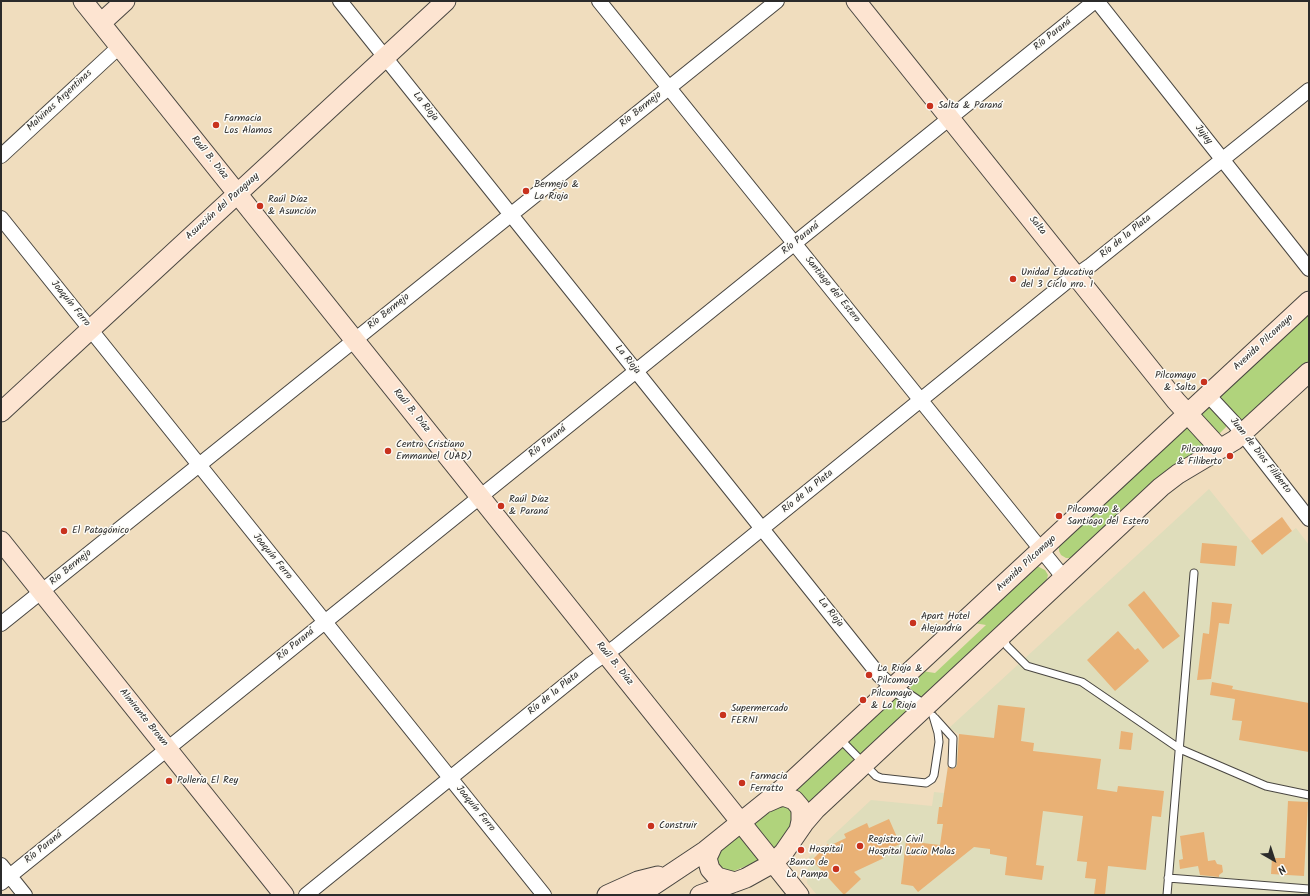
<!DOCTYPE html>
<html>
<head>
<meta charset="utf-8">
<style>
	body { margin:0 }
	#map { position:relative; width:1310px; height:896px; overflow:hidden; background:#f0ddbe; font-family:Kalam,sans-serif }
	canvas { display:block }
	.frame { position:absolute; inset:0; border:2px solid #2b2b2b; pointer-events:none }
	.north { position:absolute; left:1254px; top:840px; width:40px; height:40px; -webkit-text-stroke:3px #fdfcf7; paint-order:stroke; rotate:141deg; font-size:11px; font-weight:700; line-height:16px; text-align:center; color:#2b2b2b }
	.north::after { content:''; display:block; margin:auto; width:14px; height:18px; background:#2b2b2b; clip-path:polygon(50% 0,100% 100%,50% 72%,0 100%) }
</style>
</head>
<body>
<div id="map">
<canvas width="1310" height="896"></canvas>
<div class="frame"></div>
<div class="north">N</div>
</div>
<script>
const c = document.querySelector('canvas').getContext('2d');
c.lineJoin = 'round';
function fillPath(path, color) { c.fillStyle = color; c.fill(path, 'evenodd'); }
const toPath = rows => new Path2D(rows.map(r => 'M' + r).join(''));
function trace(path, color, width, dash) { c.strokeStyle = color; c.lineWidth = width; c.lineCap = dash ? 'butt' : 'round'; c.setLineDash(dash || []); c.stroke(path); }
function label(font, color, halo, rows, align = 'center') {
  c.font = font + ' Kalam,sans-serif'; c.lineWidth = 3; c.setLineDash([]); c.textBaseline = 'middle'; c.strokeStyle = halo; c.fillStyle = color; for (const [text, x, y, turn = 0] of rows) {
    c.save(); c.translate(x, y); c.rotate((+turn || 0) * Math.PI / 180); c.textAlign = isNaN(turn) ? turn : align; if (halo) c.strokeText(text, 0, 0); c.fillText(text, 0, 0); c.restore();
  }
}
fillPath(toPath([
	[1209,489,1262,555,1296,528,1309,545,1309,895,817,895,807,883,809,857,813,854,815,856,812,860,845,894,860,879,826,842,871,800,932,806,934,792,944,793,948,764,955,764,959,734,949,728]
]), '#dfddbb');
fillPath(toPath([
	[1309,312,1309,361,1247,419,1241,420,1222,400,1221,396],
	[1208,407,1210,407,1226,424,1226,427,1220,433,1218,434,1200,415],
	[1186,426,1206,447,1072,558,1066,558,1061,555,1059,551,1059,546],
	[1035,567,1039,567,1045,570,1048,575,1046,582,926,694,919,697,911,692,910,684,922,671,935,673,986,625,974,623],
	[895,699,898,699,905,703,906,709,904,715,862,754,860,754,848,743,848,741],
	[840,748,843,748,853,758,854,761,810,803,807,802,798,792,797,789],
	[777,805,787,806,792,810,792,823,776,847,774,848,754,825,756,822],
	[738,836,741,837,758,859,758,861,729,873,717,870,716,854]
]), '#b0d37c');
fillPath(toPath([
	[1282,517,1292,531,1262,555,1251,541],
	[1202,543,1237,546,1235,566,1200,563],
	[1144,591,1180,636,1163,649,1128,605],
	[1212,602,1232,604,1229,624,1219,623,1211,679,1197,680,1203,633,1209,634],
	[1118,631,1135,650,1138,648,1149,661,1115,691,1087,660],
	[1212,682,1233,686,1232,689,1309,703,1309,752,1239,740,1242,721,1232,720,1235,699,1210,695],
	[998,705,1025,708,1021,741,1034,743,1033,751,1101,759,1097,789,1117,792,1118,786,1164,791,1161,817,1152,816,1146,870,1108,866,1105,895,1094,895,1096,879,1085,878,1087,862,1077,861,1083,816,1043,811,1036,865,1044,866,1042,880,1005,875,1007,857,990,854,990,849,974,847,918,892,913,886,901,884,906,841,940,845,943,824,937,824,939,807,942,807,948,766,952,769,956,767,957,765,959,734,994,738],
	[1121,731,1133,733,1131,750,1119,749],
	[1288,801,1308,802,1304,876,1271,874,1272,858,1285,858],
	[889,819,900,844,881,853,884,858,854,872,861,879,844,895,812,860,828,844,829,846,846,838,844,834,867,823,869,828],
	[1204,832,1208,861,1215,860,1217,864,1222,865,1223,872,1219,875,1219,877,1200,875,1198,866,1180,869,1179,860,1183,859,1180,836]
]), '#e9b175');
const lane = toPath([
	[1002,636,1007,646,1027,666,1082,682,1180,749,1266,786,1309,795],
	[935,718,953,738,952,764],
	[839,738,876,776,881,778,926,783,932,779,934,775,939,742,938,733,933,716],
	[1168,878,1309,889],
	[1167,895,1194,573]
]);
const street = toPath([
	[340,1,879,675,890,685,924,708],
	[599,1,1064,578],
	[1097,1,1309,269],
	[1,156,120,46],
	[1,218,544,895],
	[1208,395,1235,424,1309,519],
	[1,624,777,1],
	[1,865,25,895],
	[1,883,1095,1],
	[306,895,591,664,617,646,1065,283,1091,265,1309,90]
]);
const secondary = toPath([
	[83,1,799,895],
	[856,1,1176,401,1220,449],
	[101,23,125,1],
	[1,412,446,1],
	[1,541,284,895],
	[768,802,777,798,783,796,794,800,800,807,801,812,801,821,799,830],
	[713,845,707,858,710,869,717,877,735,882],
	[607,895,638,881,658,876],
	[639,895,705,851,792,781,1309,301],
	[700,895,746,878,773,863,784,852,804,823,816,809,1161,487,1178,474,1235,440,1309,372]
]);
trace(lane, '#494641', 9);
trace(street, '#494641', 16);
trace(secondary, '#494641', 21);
trace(lane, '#fff', 7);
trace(street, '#fff', 14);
trace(secondary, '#fde4d1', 19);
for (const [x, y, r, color] of [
	[930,106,4,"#c8321e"],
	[216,125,4,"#c8321e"],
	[526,191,4,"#c8321e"],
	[260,206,4,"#c8321e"],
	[1013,279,4,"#c8321e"],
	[1204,382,4,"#c8321e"],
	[388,451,4,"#c8321e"],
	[1230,456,4,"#c8321e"],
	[501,506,4,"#c8321e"],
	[1059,516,4,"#c8321e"],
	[64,531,4,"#c8321e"],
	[913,623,4,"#c8321e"],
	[869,675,4,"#c8321e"],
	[863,700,4,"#c8321e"],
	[723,715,4,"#c8321e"],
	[169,781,4,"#c8321e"],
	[742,783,4,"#c8321e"],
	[651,826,4,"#c8321e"],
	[860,846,4,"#c8321e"],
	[801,850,4,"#c8321e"],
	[836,869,4,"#c8321e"]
]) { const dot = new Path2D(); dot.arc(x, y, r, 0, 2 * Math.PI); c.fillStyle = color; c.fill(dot); trace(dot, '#fdfcf7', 1.5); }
label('10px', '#2b2b2b', '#fdfcf7', [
	["Río Paraná",1053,35,-39],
	["Malvinas Argentinas",60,101,-43],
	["La Rioja",425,107,51],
	["Río Bermejo",641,110,-39],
	["Jujuy",1203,135,52],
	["Raúl B. Díaz",209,158,51],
	["Asunción del Paraguay",223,207,-42],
	["Salta",1037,226,51],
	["Río de la Plata",1126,237,-39],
	["Río Paraná",801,239,-39],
	["Santiago del Estero",832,290,51],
	["Joaquín Ferro",70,304,51],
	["Río Bermejo",389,312,-39],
	["Avenida Pilcomayo",1264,343,-43],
	["La Rioja",627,360,51],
	["Raúl B. Díaz",411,411,51],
	["Río Paraná",548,442,-39],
	["Juan de Dios Filiberto",1260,456,52],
	["Río de la Plata",808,492,-39],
	["Joaquín Ferro",272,557,51],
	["Avenida Pilcomayo",1027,564,-43],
	["Río Bermejo",71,568,-39],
	["La Rioja",830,613,51],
	["Río Paraná",296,645,-39],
	["Raúl B. Díaz",614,664,51],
	["Río de la Plata",554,694,-39],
	["Almirante Brown",143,718,51],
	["Joaquín Ferro",475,809,51],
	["Río Paraná",44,848,-39]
]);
label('10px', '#2b2b2b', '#fdfcf7', [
	["Salta & Paraná",938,106],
	["Farmacia",224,119],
	["Los Alamos",224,131],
	["Bermejo &",534,185],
	["La Rioja",534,197],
	["Raúl Díaz",268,200],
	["& Asunción",268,212],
	["Unidad Educativa",1021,273],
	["del 3 Ciclo nro. 1",1021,285],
	["Pilcomayo",1196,376,"right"],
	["& Salta",1196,388,"right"],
	["Centro Cristiano",396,445],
	["Emmanuel (UAD)",396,457],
	["Pilcomayo",1222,450,"right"],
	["& Filiberto",1222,462,"right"],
	["Raúl Díaz",509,500],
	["& Paraná",509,512],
	["Pilcomayo &",1067,510],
	["Santiago del Estero",1067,522],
	["El Patagónico",72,531],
	["Apart Hotel",921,617],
	["Alejandría",921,629],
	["La Rioja &",877,669],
	["Pilcomayo",877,681],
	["Pilcomayo",871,694],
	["& La Rioja",871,706],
	["Supermercado",731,709],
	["FERNI",731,721],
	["Farmacia",750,777],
	["Ferratto",750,789],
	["Polleria El Rey",177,781],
	["Construir",659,826],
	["Registro Civil",868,840],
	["Hospital Lucio Molas",868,852],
	["Hospital",809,850],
	["Banco de",828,863,"right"],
	["La Pampa",828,875,"right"]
], 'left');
</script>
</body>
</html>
